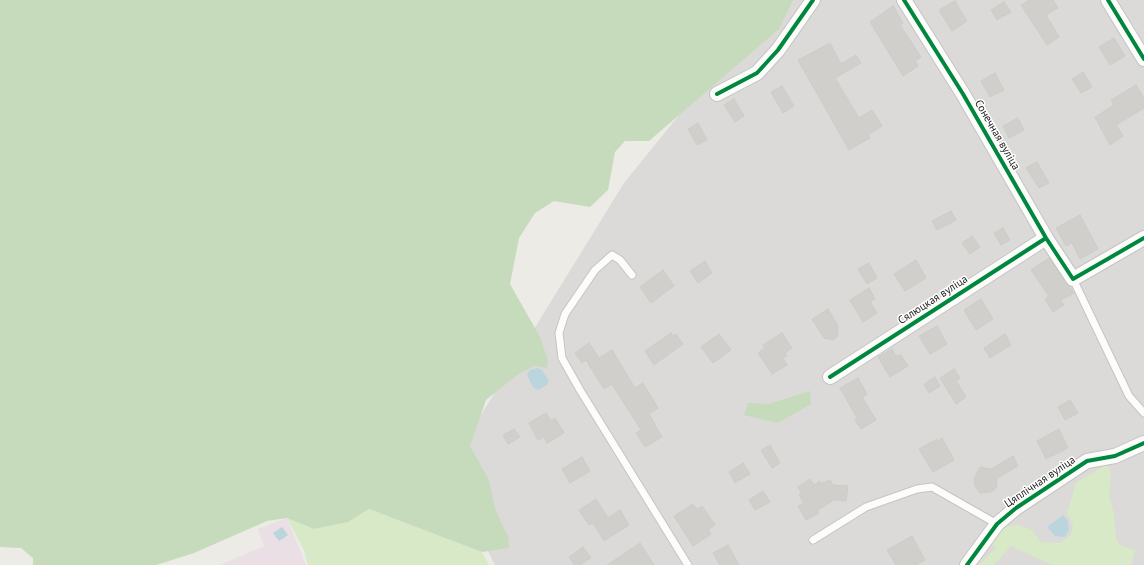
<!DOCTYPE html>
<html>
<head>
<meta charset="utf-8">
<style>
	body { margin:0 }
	canvas { display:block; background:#ecebe6 }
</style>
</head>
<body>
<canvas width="1144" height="565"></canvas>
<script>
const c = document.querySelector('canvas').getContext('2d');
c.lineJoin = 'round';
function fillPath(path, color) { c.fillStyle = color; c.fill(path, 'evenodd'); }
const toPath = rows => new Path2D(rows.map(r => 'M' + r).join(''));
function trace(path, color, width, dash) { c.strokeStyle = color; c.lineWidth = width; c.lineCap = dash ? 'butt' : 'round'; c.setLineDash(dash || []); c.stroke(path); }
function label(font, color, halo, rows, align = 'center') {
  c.font = font + ' "PT Sans",sans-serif'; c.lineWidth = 3; c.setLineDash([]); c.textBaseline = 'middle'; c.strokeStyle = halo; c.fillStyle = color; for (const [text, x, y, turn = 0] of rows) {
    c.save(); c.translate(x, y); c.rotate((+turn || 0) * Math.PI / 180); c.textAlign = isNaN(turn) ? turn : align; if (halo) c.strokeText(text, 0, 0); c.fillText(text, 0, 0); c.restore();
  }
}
fillPath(toPath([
	[772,0,1144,0,1144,565,495,565,447,470,624,183]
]), '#dbdad8');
fillPath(toPath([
	[287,518,306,565,220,565,264,546,258,529]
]), '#e9dfe4');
fillPath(toPath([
	[1107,464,1111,472,1109,496,1114,514,1116,539,1120,545,1135,550,1131,565,1052,565,1011,546,994,565,978,565,996,548,991,543,1002,527,1019,525,1032,530,1041,542,1060,543,1071,535,1073,525,1067,513,1076,483],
	[369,509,482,552,489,565,308,565,304,550,287,518,314,529,348,522]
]), '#d7e9c6');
fillPath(toPath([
	[0,0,793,0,779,29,649,141,625,141,615,152,608,190,590,207,554,201,535,213,519,238,510,284,540,337,548,361,547,368,534,366,517,375,486,400,470,446,489,480,495,509,508,537,509,548,482,552,369,509,348,522,314,529,287,518,267,521,194,553,156,565,33,565,33,558,21,548,0,547],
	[810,391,811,404,778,423,744,415,748,403,769,404]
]), '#c6dabc');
fillPath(toPath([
	[537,368,542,370,549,381,547,385,538,390,533,387,527,375,530,370],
	[1063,515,1068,521,1069,529,1065,537,1055,536,1047,527],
	[282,527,288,535,279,541,273,533]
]), '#bbd5de');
const building = toPath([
	[1029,0,1053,0,1058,8,1046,15,1059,37,1047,45,1021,5,1029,0],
	[955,1,967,21,952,31,939,10,955,1],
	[1004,2,1011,12,997,20,991,10,1004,2],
	[893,6,903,23,900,25,921,57,915,61,918,66,903,76,870,22,893,6],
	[1114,38,1125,56,1110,65,1099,47,1114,38],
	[830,43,841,64,856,55,861,63,835,78,859,118,872,110,882,126,868,135,870,138,849,150,798,60,830,43],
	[1083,72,1092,87,1081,93,1072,79,1083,72],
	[995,73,1004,90,990,97,981,81,995,73],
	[1136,85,1144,98,1144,108,1116,125,1123,136,1110,145,1095,117,1114,105,1111,100,1136,85],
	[782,86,794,106,783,113,771,92,782,86],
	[734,99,744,116,735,122,724,105,734,99],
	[1018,118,1024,130,1009,138,1003,126,1018,118],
	[698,123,707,140,697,145,688,129,698,123],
	[1037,162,1049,183,1039,188,1026,168,1037,162],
	[951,211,956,220,937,230,932,221,951,211],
	[1080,215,1098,249,1080,259,1072,243,1066,246,1056,228,1080,215],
	[1003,228,1010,240,1001,245,994,233,1003,228],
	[972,236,980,247,970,254,962,243,972,236],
	[1049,258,1074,293,1061,300,1064,305,1053,312,1045,299,1049,296,1031,270,1049,258],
	[916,260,926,278,905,291,894,274,916,260],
	[705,261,712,273,698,283,690,271,705,261],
	[869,263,877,278,867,284,858,269,869,263],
	[663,270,674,286,651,303,640,287,663,270],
	[869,288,875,299,870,302,877,313,863,322,850,300,869,288],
	[981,299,993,319,976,330,964,310,981,299],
	[828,309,838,326,837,337,833,340,824,338,812,319,828,309],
	[937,326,947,344,930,354,919,336,937,326],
	[671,333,673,336,676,334,683,344,654,365,645,351,671,333],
	[782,333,792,348,785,353,787,356,783,358,787,365,772,374,758,353,765,348,763,345,782,333],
	[719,334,731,350,713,363,701,347,719,334],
	[1005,334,1011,345,990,358,984,348,1005,334],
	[589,343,599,358,612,350,635,388,643,383,658,408,649,414,662,437,645,447,636,433,641,430,612,384,604,389,586,360,582,363,575,353,589,343],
	[892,349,896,356,901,355,908,366,890,377,878,357,892,349],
	[954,369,960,378,956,381,966,397,956,404,940,378,954,369],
	[935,377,940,386,929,393,924,384,935,377],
	[858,378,867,394,862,397,876,420,861,429,855,420,857,418,840,388,858,378],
	[1070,400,1078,413,1065,420,1058,407,1070,400],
	[546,413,551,421,555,418,564,433,547,443,544,437,538,440,529,423,546,413],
	[514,429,520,437,508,444,503,435,514,429],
	[1059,429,1068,448,1046,459,1037,441,1059,429],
	[942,438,954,460,933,472,919,449,937,439,938,441,942,438],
	[770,445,780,463,772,468,761,450,770,445],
	[1013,456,1018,466,997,478,996,488,991,492,980,493,975,486,974,479,980,467,991,469,1013,456],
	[582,457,590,471,570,483,562,469,582,457],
	[743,463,750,474,735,483,729,472,743,463],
	[810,479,814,485,820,481,821,484,830,480,833,485,848,486,846,501,834,500,818,510,819,513,806,520,798,506,804,503,799,495,801,493,798,487,810,479],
	[763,491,770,502,755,510,749,500,763,491],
	[596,499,608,518,620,510,629,525,604,541,593,523,589,525,579,510,596,499],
	[693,504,697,509,702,506,715,525,708,530,711,534,693,546,674,516,693,504],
	[912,536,925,560,916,565,896,565,887,550,912,536],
	[640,543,654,565,607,565,640,543],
	[728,545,739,565,720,565,713,553,728,545],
	[583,547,591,558,580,565,574,565,569,557,583,547]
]);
fillPath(building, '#d0cfcc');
trace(building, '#cfccc8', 1);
const lane = toPath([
	[632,275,620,260,612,255,595,270,565,314,559,333,562,358,580,390,688,565],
	[1073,279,1129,396,1144,413],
	[813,540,866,507,917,489,932,487,997,524]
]);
const street = toPath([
	[904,0,963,94,1046,238,1073,279,1144,238],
	[1108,0,1144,59],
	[717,94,757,73,778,50,813,0],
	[830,377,1046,238],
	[967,565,997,524,1016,508,1087,461,1115,456,1144,443]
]);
trace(lane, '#c5c4c2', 9);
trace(street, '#c5c4c2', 16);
trace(lane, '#fcfcfb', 7);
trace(street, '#fcfcfb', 14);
trace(toPath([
	[904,0,963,94,1046,238,1073,279,1144,238],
	[1108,0,1144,59],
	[717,94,757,73,778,50,813,0],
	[830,377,1046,238],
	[967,565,997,524,1016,508,1087,461,1115,456,1144,443]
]), '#00873e', 4);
label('11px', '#1e1e1e', '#fff', [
	["Сонечная вуліца",997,135,60],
	["Сялюцкая вуліца",933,300,-33],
	["Цяплічная вуліца",1040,482,-34]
]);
</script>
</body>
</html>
